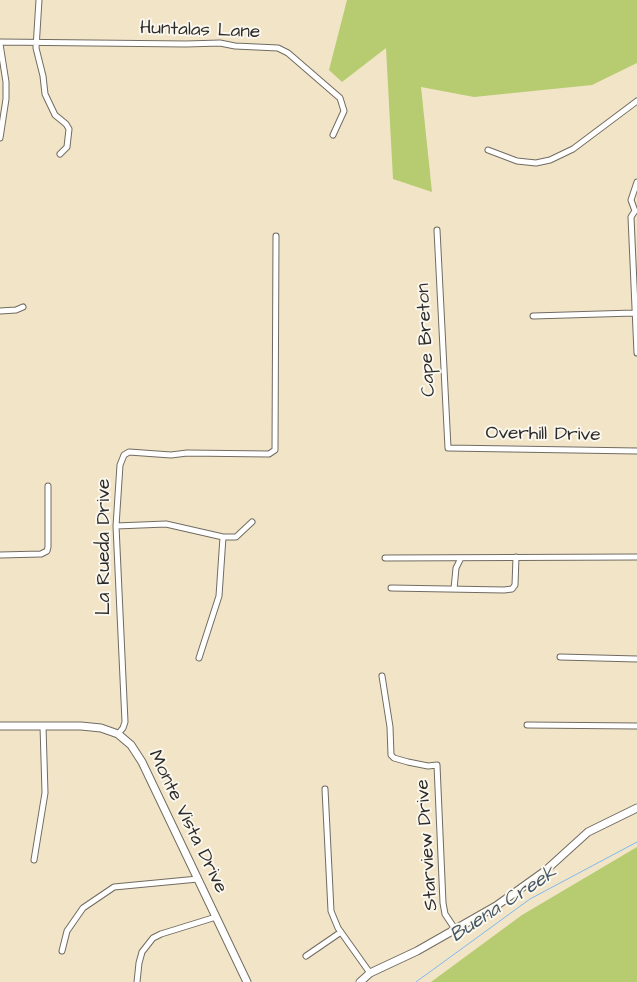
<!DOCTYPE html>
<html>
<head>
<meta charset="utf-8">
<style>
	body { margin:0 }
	canvas { display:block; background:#f2e4c7 }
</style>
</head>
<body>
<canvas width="637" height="982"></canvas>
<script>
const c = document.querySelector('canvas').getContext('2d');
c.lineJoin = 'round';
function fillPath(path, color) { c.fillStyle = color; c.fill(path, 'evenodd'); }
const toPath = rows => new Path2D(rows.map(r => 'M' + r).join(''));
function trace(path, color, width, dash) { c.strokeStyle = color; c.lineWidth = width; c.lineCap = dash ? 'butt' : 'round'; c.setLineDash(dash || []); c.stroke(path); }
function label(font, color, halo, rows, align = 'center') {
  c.font = font + ' "Architects Daughter",sans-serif'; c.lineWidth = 4; c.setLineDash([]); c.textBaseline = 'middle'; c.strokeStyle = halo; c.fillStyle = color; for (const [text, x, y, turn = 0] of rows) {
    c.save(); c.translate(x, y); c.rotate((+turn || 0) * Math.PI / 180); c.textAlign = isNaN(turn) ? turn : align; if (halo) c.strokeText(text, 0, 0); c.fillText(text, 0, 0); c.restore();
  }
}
fillPath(toPath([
	[347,0,637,0,637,63,592,85,474,97,421,87,432,192,393,179,386,48,342,82,329,70],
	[637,847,637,982,431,982,522,915]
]), '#b7cc70');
trace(toPath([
	[416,982,530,899,637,842]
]), '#7fb9f0', 1);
const minor = toPath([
	[39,0,36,48,43,76,45,94,55,115,66,124,69,129,67,147,60,154],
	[0,42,186,44,220,43,235,46,278,48,288,53,340,98,344,111,333,135],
	[0,44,6,82,6,99,0,138],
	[488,150,517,161,536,163,550,160,573,149,637,101],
	[637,182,631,200,635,211,631,217,637,353],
	[437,230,448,448,637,451],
	[0,311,16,310,23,307],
	[533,316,634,313],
	[116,526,166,524,223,537,219,596,199,658],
	[223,537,236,537,252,522],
	[0,555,41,554,47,551,48,547,48,486],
	[385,558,637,557],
	[391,588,504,590,512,589,515,585,516,557],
	[454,589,456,568,461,558],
	[560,657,637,659],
	[382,676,390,727,391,755,394,758,408,762,428,766,437,765,443,903,445,914,455,929],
	[527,725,637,726],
	[118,734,123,728,125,722,116,526,120,465,124,455,129,452,171,455,187,453,269,454,275,450,276,236],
	[325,789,331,911,338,928,370,973],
	[34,860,45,793,43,726],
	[62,951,67,931,83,908,114,887,198,879],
	[306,956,341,932],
	[137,982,139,963,142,952,153,938,161,934,216,917]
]);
const secondary = toPath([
	[0,726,81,726,101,728,118,734,131,745,142,762,247,982],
	[360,982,370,973,417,951,496,906,545,871,588,832,637,808]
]);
trace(minor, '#716c62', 7);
trace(secondary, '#716c62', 9);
trace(minor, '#fff', 5);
trace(secondary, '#fff', 7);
label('19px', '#2b2b2b', '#fbf7ec', [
	["Huntalas Lane",200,31,2],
	["Cape Breton",427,340,-93],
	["Overhill Drive",543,435,1],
	["La Rueda Drive",105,547,-90],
	["Monte Vista Drive",187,822,64],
	["Starview Drive",428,845,-94]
]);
label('italic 20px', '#445666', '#fbf7ec', [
	["Buena Creek",504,905,-33]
]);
</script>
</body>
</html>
